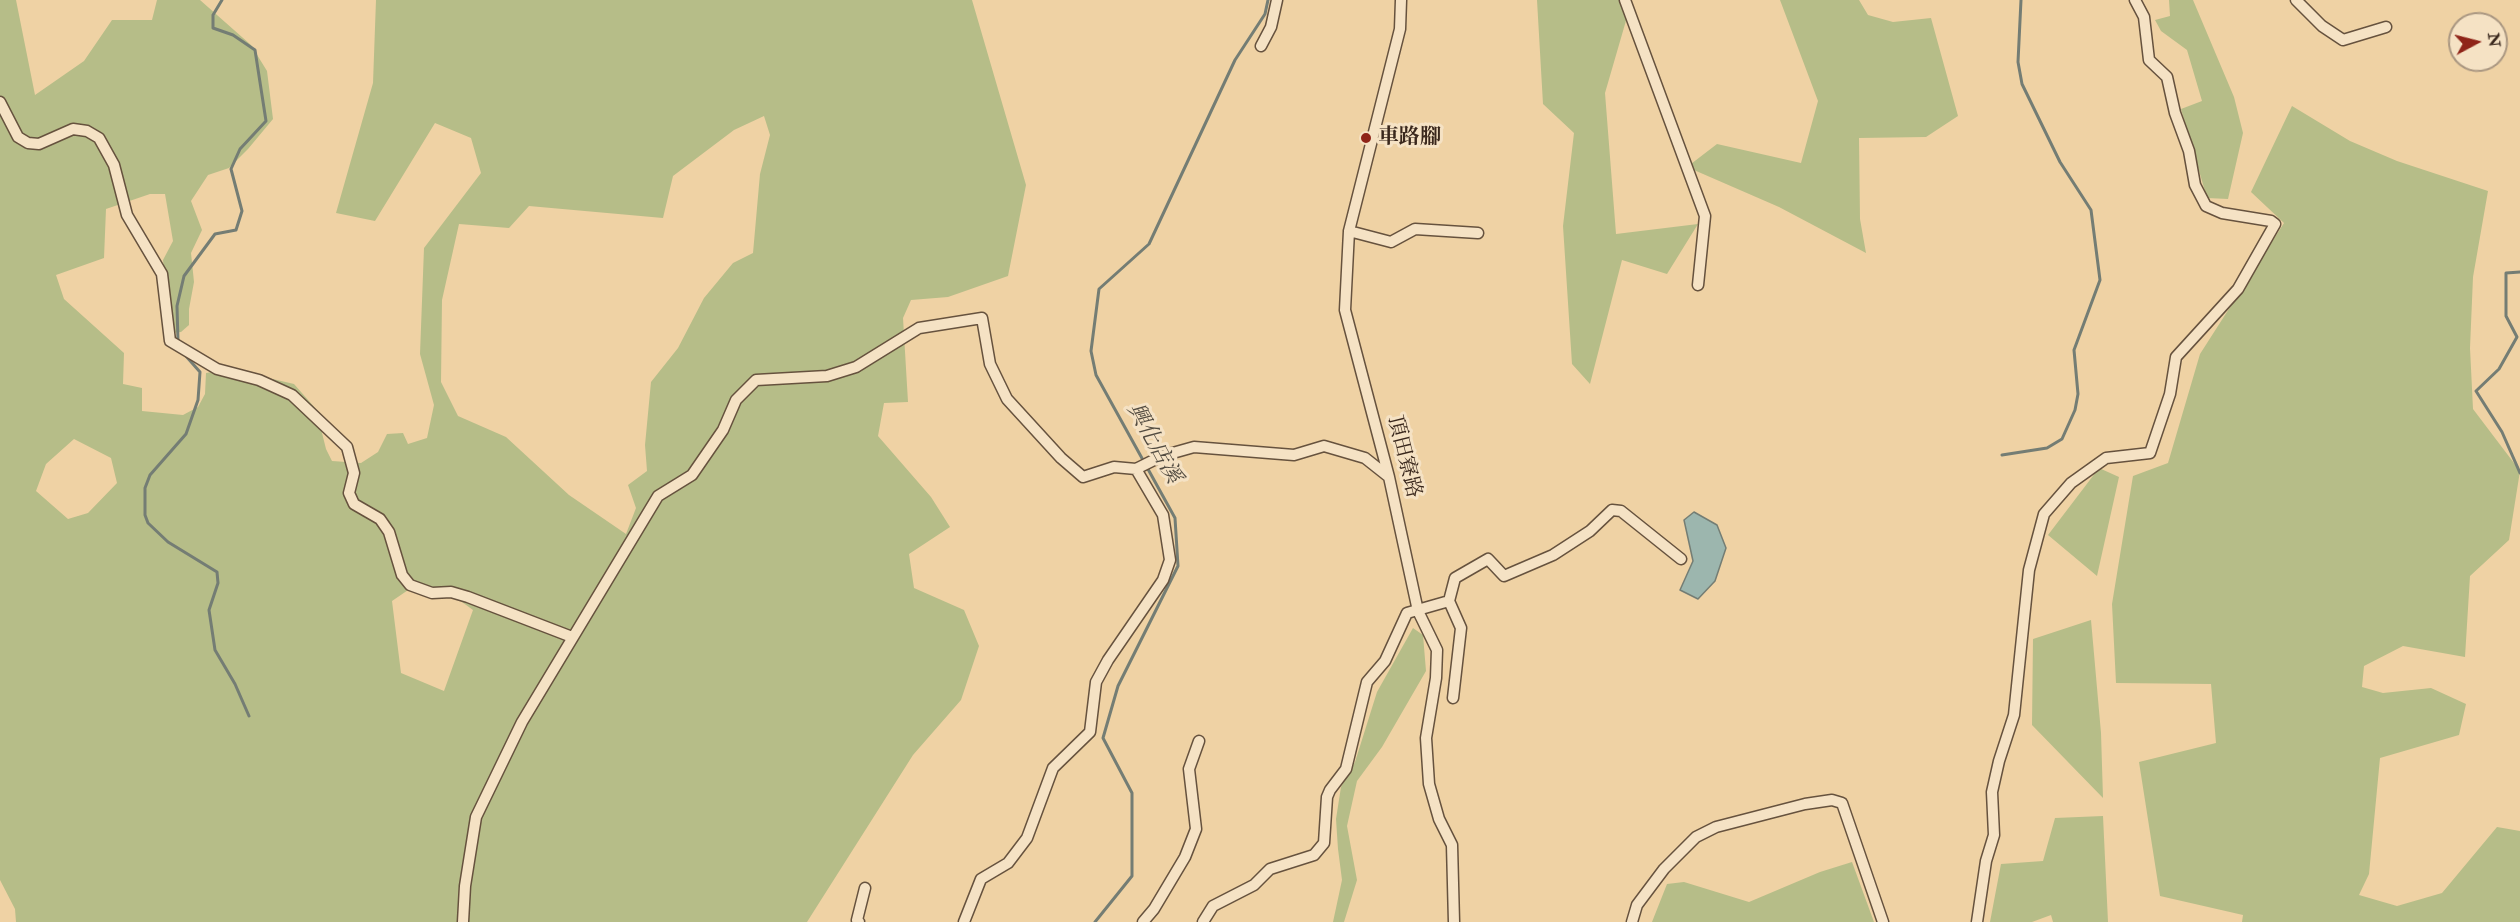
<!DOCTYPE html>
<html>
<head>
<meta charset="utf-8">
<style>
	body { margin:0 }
	#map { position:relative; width:2520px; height:922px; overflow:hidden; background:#efd2a4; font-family:"IM FELL Double Pica",serif }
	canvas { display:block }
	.north { position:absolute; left:2448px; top:12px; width:60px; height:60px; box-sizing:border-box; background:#f5e2c4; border:2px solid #aa9781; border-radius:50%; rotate:83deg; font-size:16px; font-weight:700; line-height:24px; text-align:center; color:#39271c }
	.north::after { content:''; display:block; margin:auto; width:21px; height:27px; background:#8f2418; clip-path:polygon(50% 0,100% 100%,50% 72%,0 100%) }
</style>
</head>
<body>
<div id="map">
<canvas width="2520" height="922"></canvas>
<div class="north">N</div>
</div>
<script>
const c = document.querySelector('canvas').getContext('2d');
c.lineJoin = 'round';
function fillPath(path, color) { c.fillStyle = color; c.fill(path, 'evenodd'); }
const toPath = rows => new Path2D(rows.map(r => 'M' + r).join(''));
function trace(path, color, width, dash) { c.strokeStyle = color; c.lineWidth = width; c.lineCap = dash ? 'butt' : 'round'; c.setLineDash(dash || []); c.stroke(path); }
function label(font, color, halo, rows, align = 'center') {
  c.font = font + ' "IM FELL Double Pica","Noto Serif TC",serif'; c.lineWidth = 6; c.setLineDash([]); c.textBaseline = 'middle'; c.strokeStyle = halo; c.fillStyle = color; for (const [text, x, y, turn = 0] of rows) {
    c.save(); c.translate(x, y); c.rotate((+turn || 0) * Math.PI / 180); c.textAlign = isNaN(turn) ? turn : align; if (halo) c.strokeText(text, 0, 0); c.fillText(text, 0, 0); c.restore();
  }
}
fillPath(toPath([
	[0,0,16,0,35,95,84,61,112,20,152,20,157,0,200,0,251,45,267,71,273,119,248,149,229,168,208,175,191,201,202,230,191,253,194,282,189,309,189,325,181,332,170,333,163,260,173,241,165,194,150,194,106,209,104,258,56,275,64,299,124,353,123,384,142,388,142,411,183,415,198,407,205,394,206,373,230,369,294,384,316,409,326,449,332,461,361,463,378,452,387,434,403,433,408,444,427,438,434,405,420,354,424,248,481,173,471,138,435,123,375,221,336,213,373,83,376,0,972,0,1026,185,1008,276,948,297,911,300,903,318,908,402,884,403,878,436,931,497,950,527,909,554,914,588,964,610,979,646,961,700,913,755,807,922,16,922,15,909,0,880],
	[764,116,770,135,760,174,753,253,733,263,704,298,678,348,651,382,645,445,647,471,628,485,636,508,626,534,569,495,506,437,458,416,441,382,442,300,459,224,509,228,529,206,663,218,673,176,734,130],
	[74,439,111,458,117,483,88,513,68,519,36,491,46,464],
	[417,584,444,589,473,610,444,691,401,673,392,601],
	[1537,0,1632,0,1605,93,1616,234,1698,224,1667,274,1622,260,1590,384,1572,364,1563,226,1574,133,1543,104],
	[1780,0,1859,0,1868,15,1893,22,1931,18,1958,116,1926,137,1859,138,1860,219,1866,253,1779,207,1687,167,1717,144,1801,163,1818,101],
	[2169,0,2193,0,2234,97,2243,133,2228,199,2207,198,2181,109,2202,101,2187,50,2161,31,2155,20,2170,16],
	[2292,106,2350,141,2397,161,2488,191,2473,277,2470,348,2473,409,2520,471,2509,540,2470,576,2465,657,2403,646,2364,666,2362,687,2383,693,2431,688,2466,704,2459,735,2380,758,2369,874,2359,895,2397,906,2442,893,2497,827,2520,831,2520,922,2242,922,2243,915,2160,896,2139,762,2216,743,2211,684,2116,683,2112,604,2133,476,2168,463,2200,354,2284,223,2251,192],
	[2099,468,2119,477,2097,576,2048,535],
	[2091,620,2101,733,2103,798,2032,725,2033,639],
	[1413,628,1423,635,1426,671,1382,747,1357,781,1347,826,1357,880,1344,922,1333,922,1342,880,1338,849,1336,819,1341,787,1355,762,1377,692],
	[2103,816,2108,922,2053,922,2051,915,2032,922,1990,922,2001,864,2043,861,2055,818],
	[1852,862,1874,922,1652,922,1667,884,1684,882,1749,902,1820,872]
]), '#b6bd88');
const water = toPath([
	[1694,512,1717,525,1726,548,1715,581,1698,599,1680,590,1693,561,1684,520,1694,512]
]);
fillPath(water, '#9cb6ae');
trace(water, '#747d74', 1.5);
trace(toPath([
	[2520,272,2506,273,2506,316,2517,337,2499,369,2476,391,2502,432,2520,473],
	[178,342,177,306,184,276,215,234,236,230,242,211,231,169,240,149,266,121,255,50,233,35,213,28,213,15,222,0],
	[185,355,200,372,198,400,186,434,150,475,145,488,145,515,148,523,168,542,217,572,218,583,209,610,215,650,235,684,249,716],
	[2002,455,2047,448,2062,439,2075,410,2078,394,2074,350,2100,280,2091,210,2060,162,2022,84,2018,62,2021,0],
	[1095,922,1132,876,1132,793,1103,738,1118,686,1178,566,1175,518,1096,375,1091,351,1099,289,1149,244,1235,60,1265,14,1268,0]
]), '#747d74', 3);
const minor = toPath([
	[1401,0,1400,29,1349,231,1345,310,1389,477,1418,611,1437,650,1436,678,1426,738,1429,784,1439,819,1452,845,1454,922],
	[1625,0,1705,216,1698,285],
	[2296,0,2322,26,2343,40,2386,27],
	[1261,46,1271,27,1277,0],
	[0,102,18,137,28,143,39,144,73,129,87,131,99,138,114,165,127,215,162,274,170,341,217,369,259,380,292,395,347,447,354,473,349,493,354,504,380,519,389,532,402,575,410,585,432,593,451,592,468,597,572,637],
	[1349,231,1391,242,1415,229,1478,233],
	[1449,601,1461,628,1453,698],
	[463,922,465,886,476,817,522,722,658,496,692,475,723,430,736,400,756,380,827,376,856,367,919,328,982,318,990,364,1007,399,1061,458,1083,477,1114,467,1136,469,1162,456,1194,447,1294,455,1324,446,1365,458,1389,477],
	[859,922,857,920,865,888],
	[964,922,981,879,1008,863,1027,838,1053,768,1090,732,1096,682,1108,660,1163,580,1170,560,1163,515,1136,469],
	[1143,922,1154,909,1185,857,1196,829,1189,769,1199,741],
	[1203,922,1213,906,1254,885,1270,869,1314,855,1324,843,1327,797,1330,790,1346,769,1367,682,1385,661,1407,613,1449,601,1455,578,1488,559,1504,576,1553,555,1590,531,1612,510,1621,511,1681,559],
	[1632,922,1637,905,1664,869,1696,837,1716,827,1805,804,1832,800,1842,803,1883,922],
	[1977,922,1986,861,1994,835,1992,792,1999,761,2014,715,2029,570,2044,514,2071,483,2106,458,2150,453,2170,394,2176,357,2238,289,2275,224,2271,221,2222,213,2206,206,2195,185,2189,151,2175,113,2167,77,2149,60,2144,17,2135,0]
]);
trace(minor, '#66523e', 13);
trace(minor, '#f5e2c4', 10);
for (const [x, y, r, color] of [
	[1366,138,6,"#8f2418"]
]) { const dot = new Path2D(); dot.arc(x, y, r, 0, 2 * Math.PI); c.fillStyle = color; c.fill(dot); trace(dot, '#f5e2c4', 2); }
label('bold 21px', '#39271c', '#f5e2c4', [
	["車路腳",1378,138]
], 'left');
label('21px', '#39271c', '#f5e2c4', [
	["頂田寮路",1403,457,76]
]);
label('italic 22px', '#524b40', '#f5e2c4', [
	["興化店溪",1153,444,61]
]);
</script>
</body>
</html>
